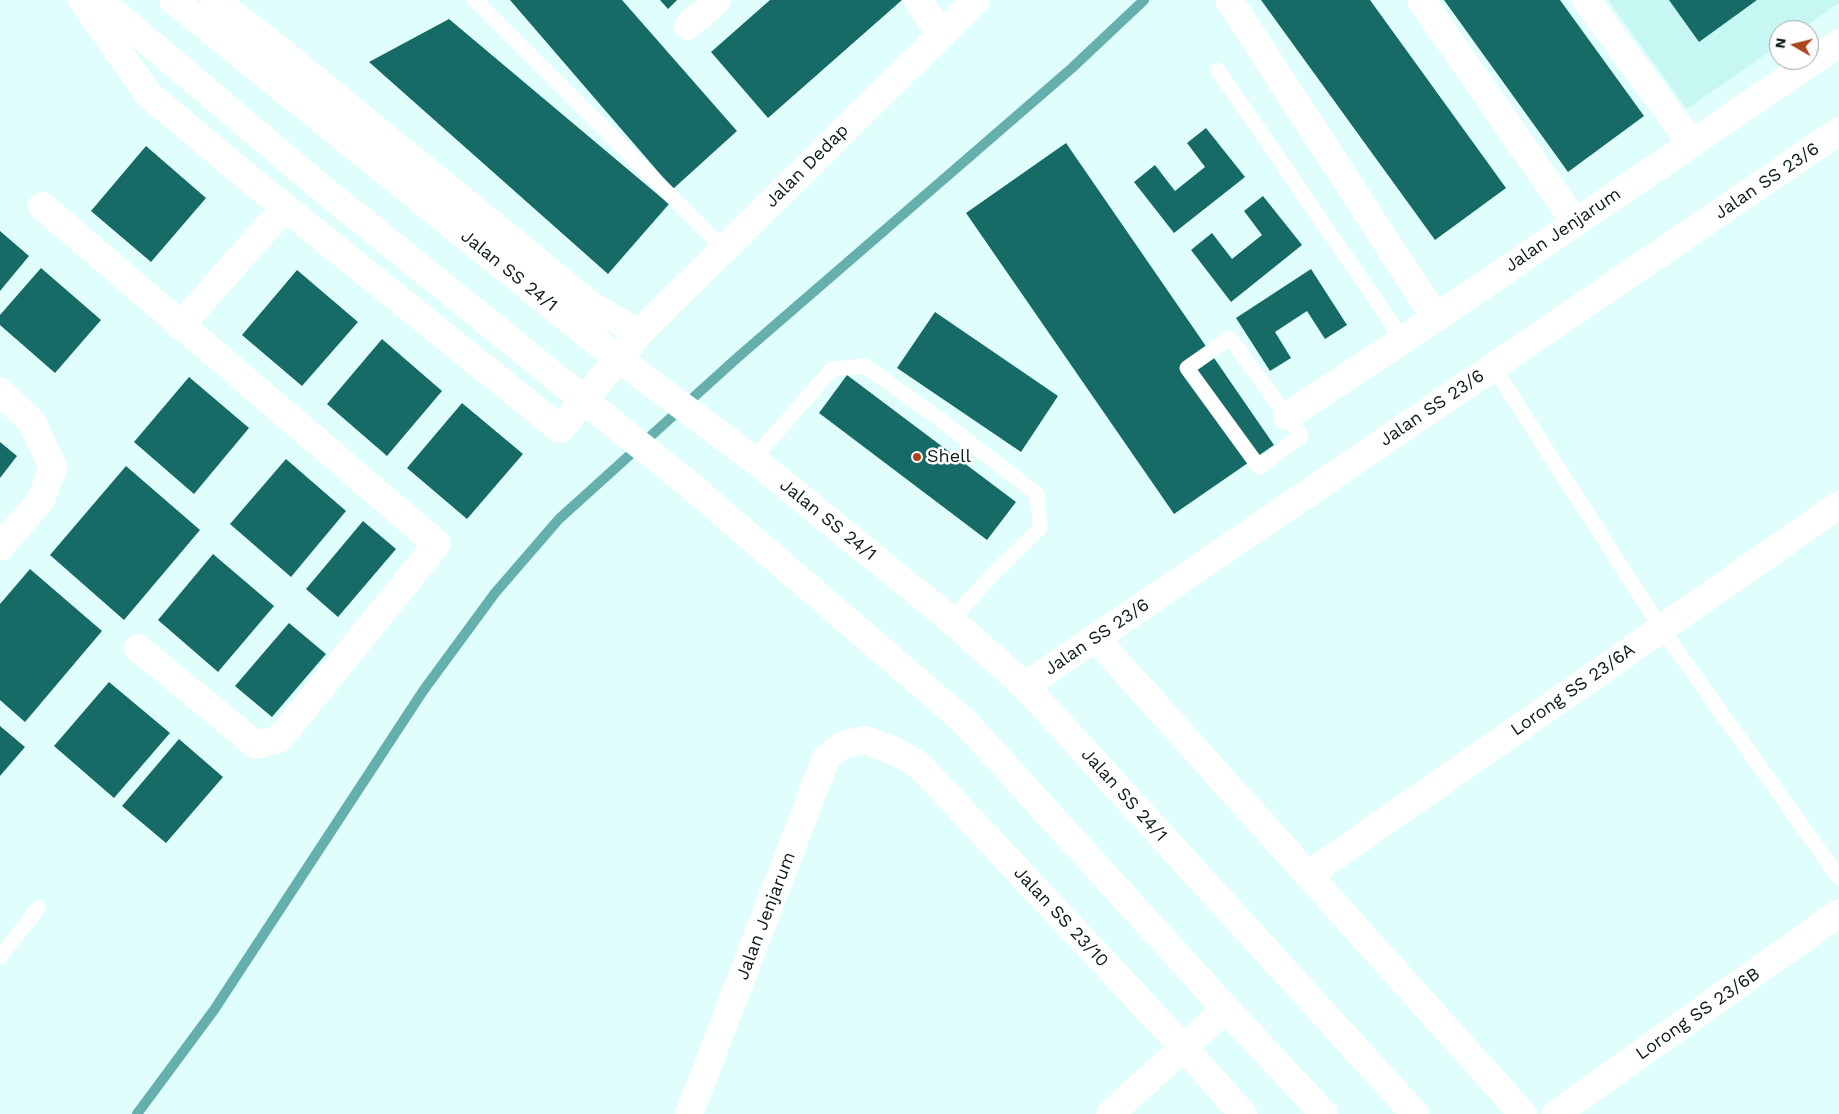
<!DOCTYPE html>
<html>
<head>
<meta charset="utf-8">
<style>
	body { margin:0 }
	#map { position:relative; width:1839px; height:1114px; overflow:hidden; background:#e0fefb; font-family:"Work Sans",sans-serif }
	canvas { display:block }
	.north { position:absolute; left:1769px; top:20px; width:50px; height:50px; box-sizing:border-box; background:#fff; border:1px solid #9ea4a3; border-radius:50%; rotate:278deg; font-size:14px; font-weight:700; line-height:20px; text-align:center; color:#0d1b1a }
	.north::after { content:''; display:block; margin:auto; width:18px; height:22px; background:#aa451b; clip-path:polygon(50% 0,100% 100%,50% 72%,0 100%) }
</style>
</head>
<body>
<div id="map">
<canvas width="1839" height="1114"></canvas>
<div class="north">N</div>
</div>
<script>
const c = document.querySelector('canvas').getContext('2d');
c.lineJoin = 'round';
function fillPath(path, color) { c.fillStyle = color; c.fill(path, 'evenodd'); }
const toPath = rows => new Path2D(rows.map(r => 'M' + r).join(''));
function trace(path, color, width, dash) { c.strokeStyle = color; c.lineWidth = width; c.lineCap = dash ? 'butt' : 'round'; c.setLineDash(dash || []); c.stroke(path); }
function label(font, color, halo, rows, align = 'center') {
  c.font = font + ' "Work Sans",sans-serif'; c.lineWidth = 5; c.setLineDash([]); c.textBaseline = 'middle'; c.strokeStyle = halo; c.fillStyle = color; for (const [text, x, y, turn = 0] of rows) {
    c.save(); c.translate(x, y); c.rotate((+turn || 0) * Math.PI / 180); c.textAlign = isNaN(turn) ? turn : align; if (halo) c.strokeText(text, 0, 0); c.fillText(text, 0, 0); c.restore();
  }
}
fillPath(toPath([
	[1608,0,1839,0,1839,3,1800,30,1779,30,1779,45,1687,109]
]), '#c7f7f3');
trace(toPath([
	[137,1114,214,1010,423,691,495,593,559,519,737,358,1072,68,1144,0]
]), '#65b0ac', 10);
fillPath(toPath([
	[510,0,622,0,737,131,673,189],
	[660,0,677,0,668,9],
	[770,0,902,0,768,118,711,52],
	[1261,0,1370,0,1506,188,1435,240],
	[1444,0,1560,0,1644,116,1568,172],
	[1669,0,1757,0,1699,42],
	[449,19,669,204,608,274,369,62],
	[1206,128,1245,177,1174,233,1134,182,1155,165,1175,191,1205,167,1187,143],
	[1066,143,1274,445,1174,514,966,213],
	[146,146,206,198,151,262,91,211],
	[1263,196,1302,245,1231,302,1191,250,1212,233,1232,259,1262,235,1244,211],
	[0,231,29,256,0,291],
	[41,268,101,320,55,373,0,325,0,315],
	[1311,269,1347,325,1325,339,1307,311,1275,332,1291,358,1270,371,1236,318],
	[297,270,358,322,302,386,242,335],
	[935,312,1058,396,1021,452,897,368],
	[382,339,442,391,387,456,327,404],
	[847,375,1016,502,987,540,819,413],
	[189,377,249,428,194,494,134,442],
	[462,403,523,454,467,519,407,468],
	[0,442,17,456,0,478],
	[286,459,346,511,291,577,230,524],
	[126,466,200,530,124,620,50,555],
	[363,521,396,549,338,617,306,589],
	[213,554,274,606,218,672,158,620],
	[30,569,102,631,25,722,0,700,0,604],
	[289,623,326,654,272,717,235,686],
	[109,682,170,733,114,798,54,746],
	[0,726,25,747,0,776],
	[179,739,223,777,166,843,122,806]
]), '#176b67');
trace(toPath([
	[475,0,724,249],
	[1218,70,1403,340],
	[1230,338,1301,436,1259,467,1187,368,1230,338],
	[1493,367,1661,628,1839,878],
	[753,459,832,369,865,366,938,418,1037,494,1040,528,993,574,951,620],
	[0,957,38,908]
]), '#fff', 15);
trace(toPath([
	[82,0,148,94,247,177,560,429,639,333,976,0],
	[214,0,268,41,592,306,639,333],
	[918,0,940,34],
	[1229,0,1435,317],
	[1421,0,1575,222],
	[1586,0,1691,143],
	[688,26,717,0],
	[42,206,437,544,279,739,256,745,138,648],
	[180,326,285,207],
	[0,392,32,422,53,467,41,500,0,547],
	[1287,416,1403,340,1839,43],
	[1095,638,1523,1114],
	[1025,686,1839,131],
	[1308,875,1839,505],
	[689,1114,826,758,843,745,864,740,892,750,919,765,1184,1048,1243,1114],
	[1110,1114,1226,1009],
	[1556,1114,1839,913]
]), '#fff', 28);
trace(toPath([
	[99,0,319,186,692,487,965,722,1226,1009,1324,1114],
	[173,0,603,347,753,459,951,620,1025,686,1415,1114]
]), '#fff', 28);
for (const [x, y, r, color] of [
	[917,457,5,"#aa451b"]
]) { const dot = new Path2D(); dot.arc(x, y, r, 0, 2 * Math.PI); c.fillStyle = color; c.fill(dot); trace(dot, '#fff', 2); }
label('18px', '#0d1b1a', '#fff', [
	["Jalan Dedap",807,166,-45],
	["Jalan SS 23/6",1767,181,-34],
	["Jalan Jenjarum",1563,230,-34],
	["Jalan SS 24/1",509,271,39],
	["Jalan SS 23/6",1432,408,-34],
	["Jalan SS 24/1",828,520,39],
	["Jalan SS 23/6",1097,637,-34],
	["Lorong SS 23/6A",1573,690,-35],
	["Jalan SS 24/1",1124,795,48],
	["Jalan Jenjarum",766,916,-69],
	["Jalan SS 23/10",1061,917,47],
	["Lorong SS 23/6B",1698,1014,-35]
]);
label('18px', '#0d1b1a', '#fff', [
	["Shell",927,457]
], 'left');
</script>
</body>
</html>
